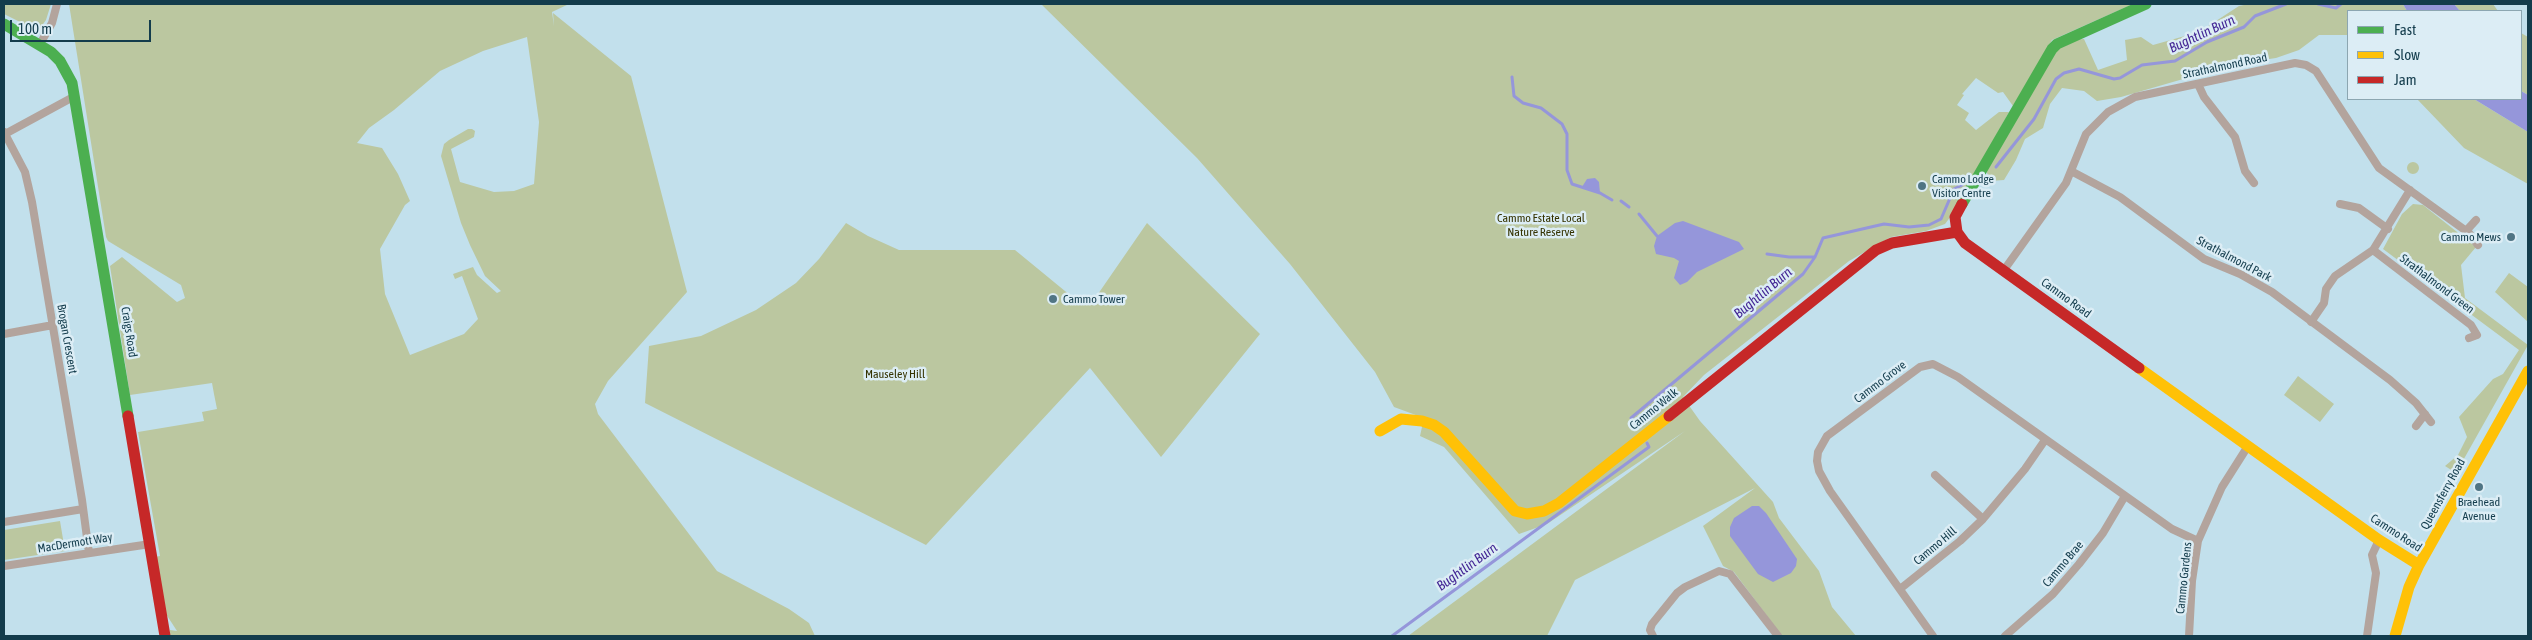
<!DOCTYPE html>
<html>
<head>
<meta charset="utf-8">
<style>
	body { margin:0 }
	#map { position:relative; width:2532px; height:640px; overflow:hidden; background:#c2e0ec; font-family:"Asap Condensed",sans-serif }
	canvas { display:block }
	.frame { position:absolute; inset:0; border:5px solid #133c4c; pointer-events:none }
	.legend { position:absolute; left:2347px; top:10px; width:175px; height:90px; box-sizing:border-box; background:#dcedf5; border:1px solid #8ca6b1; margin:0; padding:6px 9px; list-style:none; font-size:15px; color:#133c4c }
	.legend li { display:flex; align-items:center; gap:10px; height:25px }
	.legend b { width:25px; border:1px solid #8ca6b1 }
	.scale { position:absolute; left:10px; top:20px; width:141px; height:22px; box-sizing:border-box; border:2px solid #133c4c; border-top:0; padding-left:6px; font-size:15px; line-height:18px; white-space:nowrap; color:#133c4c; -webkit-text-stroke:4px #dcedf5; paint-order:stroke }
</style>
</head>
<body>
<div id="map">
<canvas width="2532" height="640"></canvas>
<div class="frame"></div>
<ul class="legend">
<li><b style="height:6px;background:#4caf50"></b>Fast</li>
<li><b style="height:6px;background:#ffc107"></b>Slow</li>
<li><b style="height:6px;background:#c62828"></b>Jam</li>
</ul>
<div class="scale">100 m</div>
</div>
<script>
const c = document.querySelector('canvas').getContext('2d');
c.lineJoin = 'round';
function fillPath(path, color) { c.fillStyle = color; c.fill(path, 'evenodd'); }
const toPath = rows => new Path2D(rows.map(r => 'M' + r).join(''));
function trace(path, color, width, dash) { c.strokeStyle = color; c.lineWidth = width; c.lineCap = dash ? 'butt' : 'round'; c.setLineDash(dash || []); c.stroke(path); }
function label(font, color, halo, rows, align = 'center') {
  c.font = font + ' "Asap Condensed",sans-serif'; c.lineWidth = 5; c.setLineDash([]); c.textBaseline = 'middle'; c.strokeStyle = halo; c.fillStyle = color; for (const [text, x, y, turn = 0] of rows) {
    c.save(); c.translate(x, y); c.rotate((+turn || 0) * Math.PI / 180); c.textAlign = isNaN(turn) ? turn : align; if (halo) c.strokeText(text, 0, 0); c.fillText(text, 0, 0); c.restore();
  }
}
fillPath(toPath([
	[4,4,51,4,46,20,38,31,4,14],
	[69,4,569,4,552,12,554,26,553,13,631,76,687,292,608,381,595,404,598,414,717,571,789,609,809,623,815,636,170,636,170,630,177,631,166,614,155,557,160,556,138,432,204,421,202,412,217,409,214,394,212,383,130,395,110,266,122,257,177,302,185,298,181,285,108,241,106,237],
	[527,37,539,122,534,184,514,191,494,192,460,182,451,149,474,137,475,131,472,129,468,129,449,140,444,144,441,156,461,223,470,245,485,276,501,291,497,293,477,275,473,267,453,274,455,279,462,276,478,319,464,334,410,355,385,294,380,249,405,205,410,201,398,174,382,148,357,143,369,128,394,110,440,71,483,51],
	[1041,4,2133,4,2052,40,2013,106,2003,92,1998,93,1976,78,1962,94,1964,95,1957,105,1969,113,1965,120,1976,130,1999,112,2009,112,1954,212,1945,224,1926,231,1891,237,1849,261,1704,375,1683,397,1700,421,1773,502,1779,518,1819,571,1832,607,1856,636,1782,636,1734,572,1723,566,1703,526,1755,488,1575,580,1547,636,1408,636,1685,431,1547,524,1519,534,1444,447,1420,436,1424,418,1394,407,1375,372,1290,264,1197,158],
	[2249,4,2403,4,2407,11,2348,11,2348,35,2319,35,2299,50,2276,58,2235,64,2121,97,2097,101,2084,91,2062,88,2050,104,2043,128,2025,139,2016,160,2004,180,1990,181,1986,170,2058,48,2070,40,2084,39,2098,70,2127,60,2125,40,2141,37,2153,45,2199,32,2239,6],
	[2454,4,2493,4,2498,11,2460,11],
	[2521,33,2528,37,2528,95,2521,91],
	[2417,99,2474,99,2528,132,2528,184,2464,148],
	'2407 168a6 6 0 1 1 12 0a6 6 0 1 1-12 0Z',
	[2413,204,2423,205,2476,247,2461,265,2465,298,2528,345,2456,473,2445,466,2458,455,2467,437,2459,417,2493,379,2503,374,2519,350,2383,249,2402,214],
	[846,223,868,236,899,250,1015,250,1082,305,1098,294,1147,223,1260,334,1161,457,1090,368,926,545,645,403,649,346,701,336,756,310,796,283,819,259],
	[2509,273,2528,287,2528,322,2495,292],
	[2298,376,2334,404,2320,422,2284,395],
	[60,521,65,551,4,560,4,530]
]), '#bbc7a0');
fillPath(toPath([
	[2403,4,2454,4,2460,11,2407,11],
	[2521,91,2528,95,2528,132,2474,99,2521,99],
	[1595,178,1599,182,1600,193,1582,187,1587,179],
	[1683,221,1739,242,1744,249,1697,272,1687,282,1680,285,1674,278,1679,261,1674,258,1656,254,1654,246,1657,236,1675,223],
	[1752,506,1759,506,1766,513,1797,559,1796,566,1791,573,1773,582,1758,574,1730,536,1730,527,1734,518]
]), '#9596da');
trace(toPath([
	[2318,4,2336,8,2341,4],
	[1512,77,1514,96,1523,103,1541,108,1562,124,1567,134,1567,170,1572,184,1600,193,1612,200],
	[1996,167,2034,119,2056,79,2064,73,2079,69,2114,79,2120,78,2142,65,2175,61,2207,42,2244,27,2255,16,2286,4],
	[1621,201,1629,207],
	[1639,214,1657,236],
	[1767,254,1789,257,1815,257],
	[1634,423,1631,418,1803,274,1815,257,1823,238,1884,224,1909,227,1929,225,1941,219,1954,189,1962,185],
	[1392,636,1649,447,1647,443]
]), '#9596da', 3);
trace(toPath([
	[40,44,52,23,57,4],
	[2198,84,2204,97,2235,137,2245,171,2254,183],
	[4,132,25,172,32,202,82,500,89,553],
	[5,134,75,96],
	[2071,171,2120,197,2204,259,2240,274,2272,292,2390,380,2416,403,2431,422],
	[2340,204,2359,208,2388,229],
	[2466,231,2476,220],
	[2373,250,2471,325,2477,335,2469,338],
	[2004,270,2066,183,2086,134,2108,112,2135,97,2295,63,2306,65,2316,71,2379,168,2469,233,2478,245],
	[2311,322,2324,303,2326,289,2335,276,2373,250,2410,190],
	[4,334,53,325],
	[2416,426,2425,414],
	[1935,475,1983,519],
	[4,522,83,509],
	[4,566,150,544],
	[1900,589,1960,541,1983,519,2025,469,2045,440],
	[1653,636,1650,630,1652,624,1677,593,1685,587,1719,571,1730,574,1778,636],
	[1933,636,1830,491,1819,471,1817,461,1818,452,1827,436,1920,367,1933,364,1958,377,2172,529,2198,541],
	[2005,636,2053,594,2079,564,2103,533,2125,496],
	[2189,636,2192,581,2198,541,2222,487,2248,446],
	[2367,636,2376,573,2372,555,2379,540]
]), '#b3a49d', 8);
trace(toPath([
	[4,24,51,52,60,61,72,83,128,416],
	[1962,204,2052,49,2057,44,2146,4]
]), '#4caf50', 11);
trace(toPath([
	[2139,368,2379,540,2419,565],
	[1380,431,1401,419,1422,421,1434,425,1444,432,1515,511,1527,514,1544,511,1559,503,1669,416],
	[2395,636,2409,587,2419,565,2528,371]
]), '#ffc107', 11);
trace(toPath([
	[1962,204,1955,217,1957,232,1965,243,2139,368],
	[128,416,165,636],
	[1669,416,1876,250,1892,243,1957,232]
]), '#c62828', 11);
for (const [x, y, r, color] of [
	[1922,186,5,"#507584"],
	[2511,237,5,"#507584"],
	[1053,299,5,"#507584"],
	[2479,487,5,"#507584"]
]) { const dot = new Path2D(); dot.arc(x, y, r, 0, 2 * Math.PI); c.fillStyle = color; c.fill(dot); trace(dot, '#dcedf5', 2); }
label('12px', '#133c4c', '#dcedf5', [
	["Strathalmond Road",2225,66,-12],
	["Strathalmond Park",2234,259,28],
	["Strathalmond Green",2437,284,37],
	["Cammo Road",2066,298,36],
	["Craigs Road",129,332,81],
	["Brogan Crescent",67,339,80],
	["Cammo Grove",1880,382,-37],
	["Cammo Walk",1654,409,-39],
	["Queensferry Road",2443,494,-61],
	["Cammo Road",2396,533,33],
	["MacDermott Way",75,543,-9],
	["Cammo Hill",1935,546,-40],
	["Cammo Brae",2063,564,-50],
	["Cammo Gardens",2184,578,-84]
]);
label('12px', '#133c4c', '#dcedf5', [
	["Cammo Lodge",1932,179],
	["Visitor Centre",1932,193],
	["Cammo Mews",2501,237,"right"],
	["Cammo Tower",1063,299],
	["Braehead",2479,502,"center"],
	["Avenue",2479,516,"center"]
], 'left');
label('12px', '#353301', '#dcedf5', [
	["Cammo Estate Local",1541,218],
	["Nature Reserve",1541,232],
	["Mauseley Hill",895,374]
]);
label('italic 14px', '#442795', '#dcedf5', [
	["Bughtlin Burn",2202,34,-25],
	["Bughtlin Burn",1763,293,-40],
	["Bughtlin Burn",1467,567,-36]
]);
</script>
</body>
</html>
